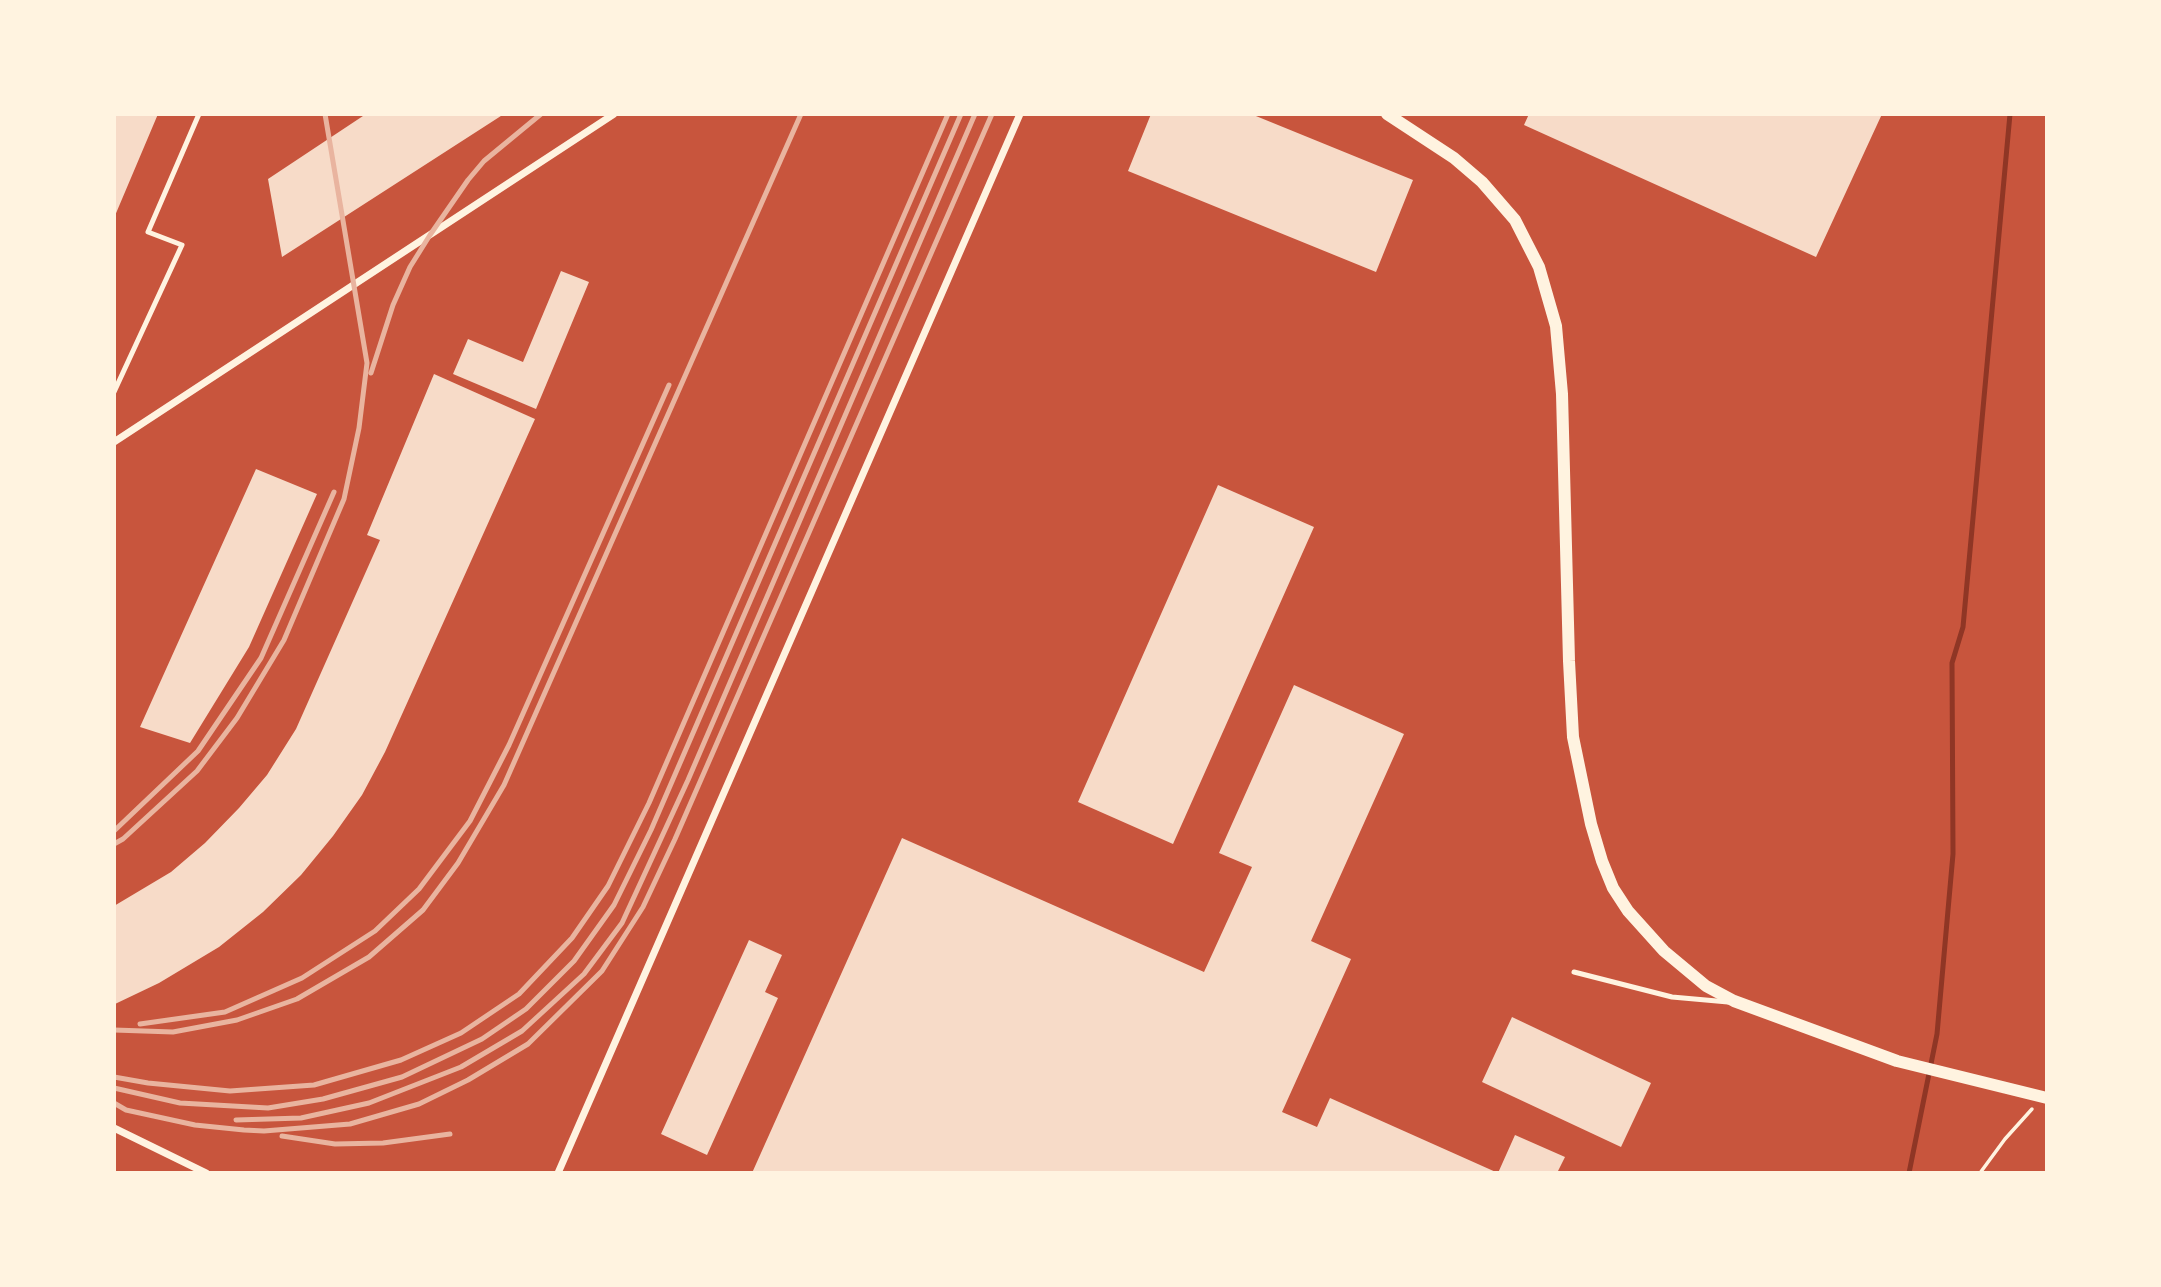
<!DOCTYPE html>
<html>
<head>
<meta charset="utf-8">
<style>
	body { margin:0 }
	#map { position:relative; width:2161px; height:1287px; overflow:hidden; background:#c8553d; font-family:"Open Sans",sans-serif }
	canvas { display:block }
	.frame { position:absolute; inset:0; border:116px solid #fff3e0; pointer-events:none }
</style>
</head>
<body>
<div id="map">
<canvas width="2161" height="1287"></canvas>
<div class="frame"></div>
</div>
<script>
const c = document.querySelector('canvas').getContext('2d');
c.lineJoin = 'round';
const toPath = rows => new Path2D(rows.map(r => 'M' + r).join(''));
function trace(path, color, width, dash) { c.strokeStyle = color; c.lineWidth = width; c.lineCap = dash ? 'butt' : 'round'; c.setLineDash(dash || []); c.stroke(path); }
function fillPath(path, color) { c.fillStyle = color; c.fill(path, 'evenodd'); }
trace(toPath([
	[1909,1173,1937,1034,1953,854,1952,663,1963,627,2010,114]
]), '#8f3625', 5);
fillPath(toPath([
	[114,114,158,114,114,218],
	[366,114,504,114,282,257,268,179],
	[1151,114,1251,114,1413,180,1376,272,1128,171],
	[1529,114,1882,114,1816,257,1524,125],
	[561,271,589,282,536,409,453,374,468,339,523,362],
	[434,374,535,419,385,752,362,795,333,836,301,875,263,912,219,947,159,983,115,1004,114,906,171,872,205,843,239,808,267,775,296,729,380,540,367,535],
	[256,469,317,494,249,647,190,743,140,727],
	[1218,485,1314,527,1173,844,1078,802],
	[1294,685,1404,734,1311,941,1351,959,1282,1112,1317,1127,1330,1098,1498,1173,1515,1135,1565,1157,1557,1173,752,1173,902,838,1204,972,1252,867,1219,853],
	[749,940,782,955,765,992,778,998,707,1155,661,1134],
	[1512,1017,1651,1083,1621,1147,1482,1082]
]), '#f7dbc8');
trace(toPath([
	[1980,1173,2005,1139,2032,1109]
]), '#fff3e0', 3.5);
trace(toPath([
	[114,392,182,245,148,232,199,114],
	[1574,972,1672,997,1728,1002]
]), '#fff3e0', 5);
trace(toPath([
	[114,442,614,114],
	[114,1128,206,1173],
	[558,1173,1020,114]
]), '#fff3e0', 7);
trace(toPath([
	[1387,114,1454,158,1482,182,1515,220,1539,267,1556,326,1562,394,1569,661,1573,737,1591,824,1602,861,1613,888,1628,911,1664,951,1706,986,1734,1001,1897,1061,2047,1098]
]), '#fff3e0', 12);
trace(toPath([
	[371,373,393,305,410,267,430,235,468,180,484,161,541,114],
	[114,831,198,751,261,658,334,492],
	[114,844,123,839,197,771,237,718,284,640,344,499,359,428,367,363,325,114],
	[140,1024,225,1012,302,978,375,931,419,889,470,821,509,745,669,385],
	[114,1030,173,1032,237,1020,297,999,369,957,423,910,458,863,504,785,801,114],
	[114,1077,148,1083,230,1091,314,1085,401,1060,461,1033,519,994,572,938,608,886,649,803,948,114],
	[114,1088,180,1103,268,1108,323,1099,402,1077,482,1039,526,1009,574,961,614,905,651,830,961,114],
	[114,1103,126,1110,195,1125,244,1130,264,1131,350,1124,419,1104,468,1080,528,1044,602,971,643,907,675,839,992,114],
	[236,1120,301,1118,369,1103,461,1067,522,1031,584,974,622,923,688,780,975,114],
	[282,1136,335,1144,383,1143,450,1134]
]), '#e9b49f', 5);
</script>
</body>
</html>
